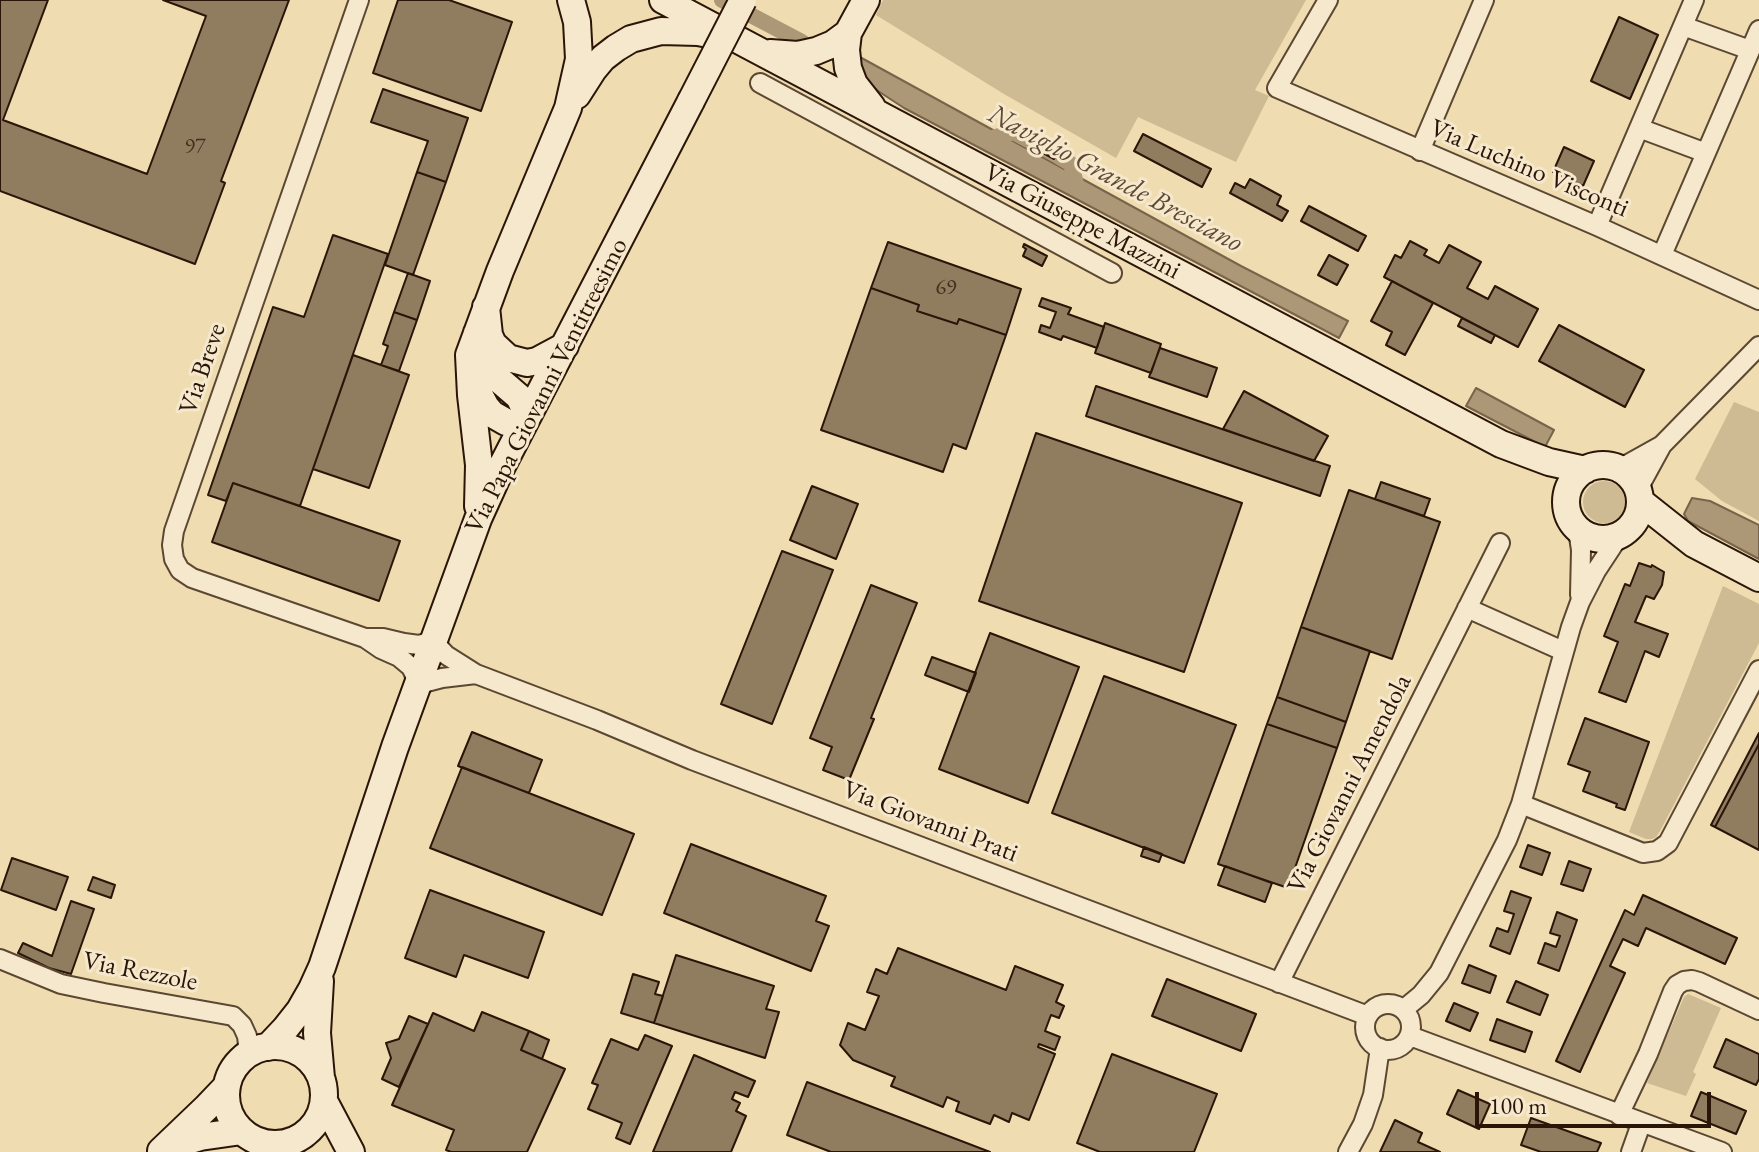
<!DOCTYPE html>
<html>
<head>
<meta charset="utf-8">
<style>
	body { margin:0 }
	#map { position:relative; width:1759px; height:1152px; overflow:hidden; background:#efdcb0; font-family:"EB Garamond",serif }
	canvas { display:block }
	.scale { position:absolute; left:1475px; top:1092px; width:236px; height:36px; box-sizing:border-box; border:4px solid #2a1508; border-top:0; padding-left:10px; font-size:24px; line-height:28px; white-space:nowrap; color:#2a1508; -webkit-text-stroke:6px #f5e8cc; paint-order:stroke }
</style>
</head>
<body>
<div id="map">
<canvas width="1759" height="1152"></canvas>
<div class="scale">100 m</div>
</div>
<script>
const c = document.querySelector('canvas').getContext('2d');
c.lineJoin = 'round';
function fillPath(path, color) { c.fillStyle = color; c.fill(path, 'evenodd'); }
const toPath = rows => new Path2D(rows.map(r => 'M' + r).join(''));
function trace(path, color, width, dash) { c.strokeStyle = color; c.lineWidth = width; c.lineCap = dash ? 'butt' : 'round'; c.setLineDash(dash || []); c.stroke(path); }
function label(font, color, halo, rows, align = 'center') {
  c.font = font + ' "EB Garamond",serif'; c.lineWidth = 6; c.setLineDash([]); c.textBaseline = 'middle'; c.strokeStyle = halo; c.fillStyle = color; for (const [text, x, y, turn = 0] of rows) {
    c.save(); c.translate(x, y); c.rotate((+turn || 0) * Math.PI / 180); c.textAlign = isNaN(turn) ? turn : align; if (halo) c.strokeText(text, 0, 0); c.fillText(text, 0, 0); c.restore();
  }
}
fillPath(toPath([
	[883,0,1306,0,1255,90,1269,96,1236,162,1138,117,1116,158,1004,94,876,15],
	[1734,402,1759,412,1759,521,1722,501,1695,479],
	'1583 502a21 21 0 1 1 42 0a21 21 0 1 1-42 0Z',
	[1723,586,1759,604,1759,643,1660,831,1656,837,1652,839,1646,839,1629,832],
	[1688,994,1721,1008,1693,1072,1696,1074,1686,1096,1647,1083,1684,997]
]), '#ceba93');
const water = toPath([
	[858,56,1241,266,1348,321,1339,338,904,108,878,91,868,82,864,76,858,56],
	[1476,388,1554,430,1545,447,1466,406,1476,388],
	[1692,498,1710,501,1759,525,1759,559,1688,521,1684,514,1692,498]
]);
fillPath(water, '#ac9877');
trace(water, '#78644b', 2);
trace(toPath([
	[722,0,802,42],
	[986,140,1013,132,1051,152,1071,164,1077,188]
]), '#ac9877', 16);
const building = toPath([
	[0,0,48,0,3,120,147,174,206,16,163,0,289,0,221,181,225,183,195,264,0,191,0,0],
	[398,0,449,0,512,22,481,111,373,73,398,0],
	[1619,17,1658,35,1630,99,1591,81,1619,17],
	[383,89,468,118,446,182,417,172,428,141,371,122,383,89],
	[1143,134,1211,169,1202,187,1134,151,1143,134],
	[1050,142,1061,148,1054,159,1043,153,1050,142],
	[1564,147,1594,161,1583,186,1553,172,1564,147],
	[417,172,446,182,413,275,385,265,417,172],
	[1250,179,1281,196,1277,205,1288,211,1282,221,1230,193,1235,183,1245,188,1250,179],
	[1309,206,1366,236,1358,251,1301,221,1309,206],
	[333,235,388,254,300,506,233,483,226,501,208,495,273,307,304,317,333,235],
	[1410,241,1427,250,1424,255,1439,263,1449,245,1481,262,1467,288,1488,299,1495,286,1538,309,1518,347,1384,277,1395,255,1401,258,1410,241],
	[888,242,1021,289,1006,335,959,319,957,324,917,311,919,305,871,288,888,242],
	[1024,244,1047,256,1042,266,1023,256,1026,249,1023,247,1024,244],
	[1329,255,1348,265,1337,285,1318,275,1329,255],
	[408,273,430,281,417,320,394,312,408,273],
	[1392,281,1433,303,1405,355,1386,345,1392,332,1371,321,1392,281],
	[871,288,919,305,917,311,957,324,959,319,1006,335,966,449,953,444,943,472,821,430,871,288],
	[1042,298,1071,308,1068,314,1104,327,1097,348,1063,336,1061,340,1039,332,1041,325,1050,328,1056,312,1039,306,1042,298],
	[394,312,417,320,399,371,381,365,388,346,383,344,394,312],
	[1462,318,1495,335,1491,343,1458,326,1462,318],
	[1105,323,1161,344,1151,373,1095,353,1105,323],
	[1559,325,1644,370,1625,407,1539,361,1559,325],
	[1160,348,1217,368,1207,397,1149,377,1160,348],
	[353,355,409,375,369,488,313,469,353,355],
	[1096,386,1330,466,1320,496,1086,416,1096,386],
	[1244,391,1328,436,1314,461,1223,429,1244,391],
	[1036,433,1242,503,1184,672,979,601,1036,433],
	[1381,482,1430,499,1424,516,1375,499,1381,482],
	[233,483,400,541,379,601,212,542,233,483],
	[812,486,858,504,836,559,790,540,812,486],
	[1349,490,1440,522,1392,659,1301,627,1349,490],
	[782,551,833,570,772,724,721,704,782,551],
	[1639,563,1651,567,1652,565,1664,572,1662,585,1654,599,1646,596,1635,622,1668,634,1659,657,1645,651,1626,702,1599,692,1618,642,1604,636,1625,584,1630,586,1639,563],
	[871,585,917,603,871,718,874,719,849,780,823,770,832,747,810,738,871,585],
	[1301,627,1370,651,1346,722,1277,697,1301,627],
	[990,633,1079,667,1028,803,939,769,990,633],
	[932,657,976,673,969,692,925,675,932,657],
	[1104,676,1236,725,1184,863,1052,813,1104,676],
	[1277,697,1346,722,1337,748,1267,724,1277,697],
	[1585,718,1649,742,1625,810,1616,807,1617,804,1583,791,1590,772,1568,764,1585,718],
	[1267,724,1337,748,1288,888,1218,864,1267,724],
	[472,732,542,760,529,793,458,766,472,732],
	[1759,733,1759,744,1715,827,1711,825,1759,733],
	[1759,744,1759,850,1715,827,1759,744],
	[462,767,634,834,602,915,430,848,462,767],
	[691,844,826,896,816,921,829,926,811,971,664,913,691,844],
	[1528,845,1550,853,1542,875,1520,867,1528,845],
	[1144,847,1162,854,1159,862,1141,856,1144,847],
	[12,858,68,877,56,910,1,890,12,858],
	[1569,861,1591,869,1583,891,1561,884,1569,861],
	[1225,866,1272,883,1265,902,1218,885,1225,866],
	[93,877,115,885,111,898,88,890,93,877],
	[430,890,544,932,528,978,464,955,456,977,405,958,430,890],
	[1511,891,1531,898,1510,954,1490,946,1497,928,1508,932,1514,914,1504,911,1511,891],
	[1643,895,1737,938,1725,964,1646,928,1638,946,1623,939,1610,966,1625,973,1580,1072,1556,1061,1625,910,1634,915,1643,895],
	[71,901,94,909,71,974,49,968,18,953,23,943,52,956,71,901],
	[1557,912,1577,920,1559,971,1538,963,1545,943,1556,947,1560,936,1550,933,1557,912],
	[898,948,1006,990,1015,966,1063,985,1056,1002,1064,1006,1059,1018,1051,1015,1045,1031,1060,1037,1055,1050,1039,1044,1038,1047,1055,1054,1029,1120,1012,1113,1009,1122,994,1115,990,1124,956,1111,959,1102,947,1097,943,1107,891,1086,895,1077,853,1060,840,1045,848,1023,865,1030,879,996,867,992,876,969,887,974,898,948],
	[676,955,774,986,766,1009,779,1012,765,1058,654,1023,676,955],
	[1469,965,1496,976,1490,993,1462,983,1469,965],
	[633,974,659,982,655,994,663,996,654,1023,621,1013,633,974],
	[1167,979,1256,1014,1241,1051,1152,1016,1167,979],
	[1516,981,1548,995,1540,1015,1507,1002,1516,981],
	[1454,1003,1478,1013,1470,1031,1446,1021,1454,1003],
	[482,1012,529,1031,521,1050,565,1069,527,1152,451,1152,446,1150,454,1130,392,1105,433,1013,474,1031,482,1012],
	[409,1016,428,1024,399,1087,382,1079,391,1058,386,1043,399,1039,409,1016],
	[1497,1019,1532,1032,1525,1052,1490,1040,1497,1019],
	[529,1031,549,1040,542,1059,521,1050,529,1031],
	[645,1035,672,1046,630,1144,616,1138,622,1123,588,1109,598,1085,592,1083,611,1039,638,1050,645,1035],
	[1726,1039,1759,1054,1759,1079,1756,1085,1714,1067,1726,1039],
	[1112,1054,1217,1094,1194,1152,1100,1152,1077,1143,1112,1054],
	[694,1055,755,1081,748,1097,735,1092,732,1099,740,1103,736,1111,746,1116,731,1152,653,1152,694,1055],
	[807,1082,990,1152,831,1152,787,1135,807,1082],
	[1458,1090,1490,1104,1479,1129,1447,1114,1458,1090],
	[1701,1092,1746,1111,1736,1134,1691,1116,1701,1092],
	[1531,1118,1601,1143,1597,1152,1541,1152,1521,1145,1531,1118],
	[1395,1120,1422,1133,1418,1142,1440,1152,1380,1152,1395,1120]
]);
fillPath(building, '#907c5f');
trace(building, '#2a1508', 2);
const street = toPath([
	[359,0,174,531,172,545,174,559,180,570,192,578,365,638,381,649,399,657,411,667,419,684,442,678,476,674],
	[1328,0,1277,88,1597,226,1759,300],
	[1683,26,1750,50],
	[760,83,1112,273],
	[1639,128,1706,153],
	[1420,151,1484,0],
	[1597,226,1694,0],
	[1662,255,1759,30],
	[1619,469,1662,445,1759,346],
	[1638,489,1662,445],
	[1578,530,1581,550,1580,595],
	[1467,608,1563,651],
	[365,638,383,638,404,643,419,645,433,641,446,655,476,674,597,720,692,760,1368,1016],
	[1521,804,1643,853,1657,851,1668,843,1759,670],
	[0,959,61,984,104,993,233,1016,242,1025,247,1036,249,1054],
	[1279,983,1500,543],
	'1365 1027a23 23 0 1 1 46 0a23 23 0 1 1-46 0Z',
	[1404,1009,1421,995,1439,973,1507,840,1521,804,1571,627,1580,602,1596,571,1619,536],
	[1410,1036,1722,1152],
	[1619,1115,1648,1054,1673,991,1677,985,1684,981,1692,980,1699,982,1759,1010],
	[1348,1152,1363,1124,1373,1095,1380,1048],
	[1631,1152,1641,1124]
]);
const secondary = toPath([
	[663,0,1501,444,1549,462,1585,470],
	[866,0,848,33,846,50,848,68,854,84,872,107],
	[770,53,798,55,816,51,833,44,848,33],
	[577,95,593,70,603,58,616,48,631,39,661,31,698,32,719,36],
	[486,307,489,335,493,344,508,358,527,363,537,361,565,346],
	[477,333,479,352,484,363,490,372,519,397,528,415],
	[474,385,486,407,492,414,506,422,523,425],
	'1566 502a37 37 0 1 1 74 0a37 37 0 1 1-74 0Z',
	[1641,502,1694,544,1759,578],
	[478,506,479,465,471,395,469,355,500,271,568,108,579,59,577,22,571,0],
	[320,981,317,1033,321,1078],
	'226 1095a49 49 0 1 1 98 0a49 49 0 1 1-98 0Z',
	[268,1047,285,1029,300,1010,312,989,322,967,395,747,478,519,502,466,691,101],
	[324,1101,351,1152],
	[171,1146,200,1137,242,1131],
	[161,1151,206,1108,227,1086]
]);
trace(street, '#5b4732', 22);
trace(secondary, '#2a1508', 30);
trace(street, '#f5e8cc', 18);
trace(secondary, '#f5e8cc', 26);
const secondaryBridge = toPath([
	[691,101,743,0]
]);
trace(secondaryBridge, '#2a1508', 30, []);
trace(secondaryBridge, '#f5e8cc', 26);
label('22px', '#442f1e', null, [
	["97",195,147],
	["69",946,288]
]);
label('26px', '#2a1508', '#f5e8cc', [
	["Via Luchino Visconti",1529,169,23],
	["Via Giuseppe Mazzini",1082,222,28],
	["Via Breve",203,369,-71],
	["Via Papa Giovanni Ventitreesimo",547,386,-63],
	["Via Giovanni Amendola",1350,784,-63],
	["Via Giovanni Prati",930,822,21],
	["Via Rezzole",140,972,11]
]);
label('italic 28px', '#5e4934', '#f5e8cc', [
	["Naviglio Grande Bresciano",1115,179,28]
]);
</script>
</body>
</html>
